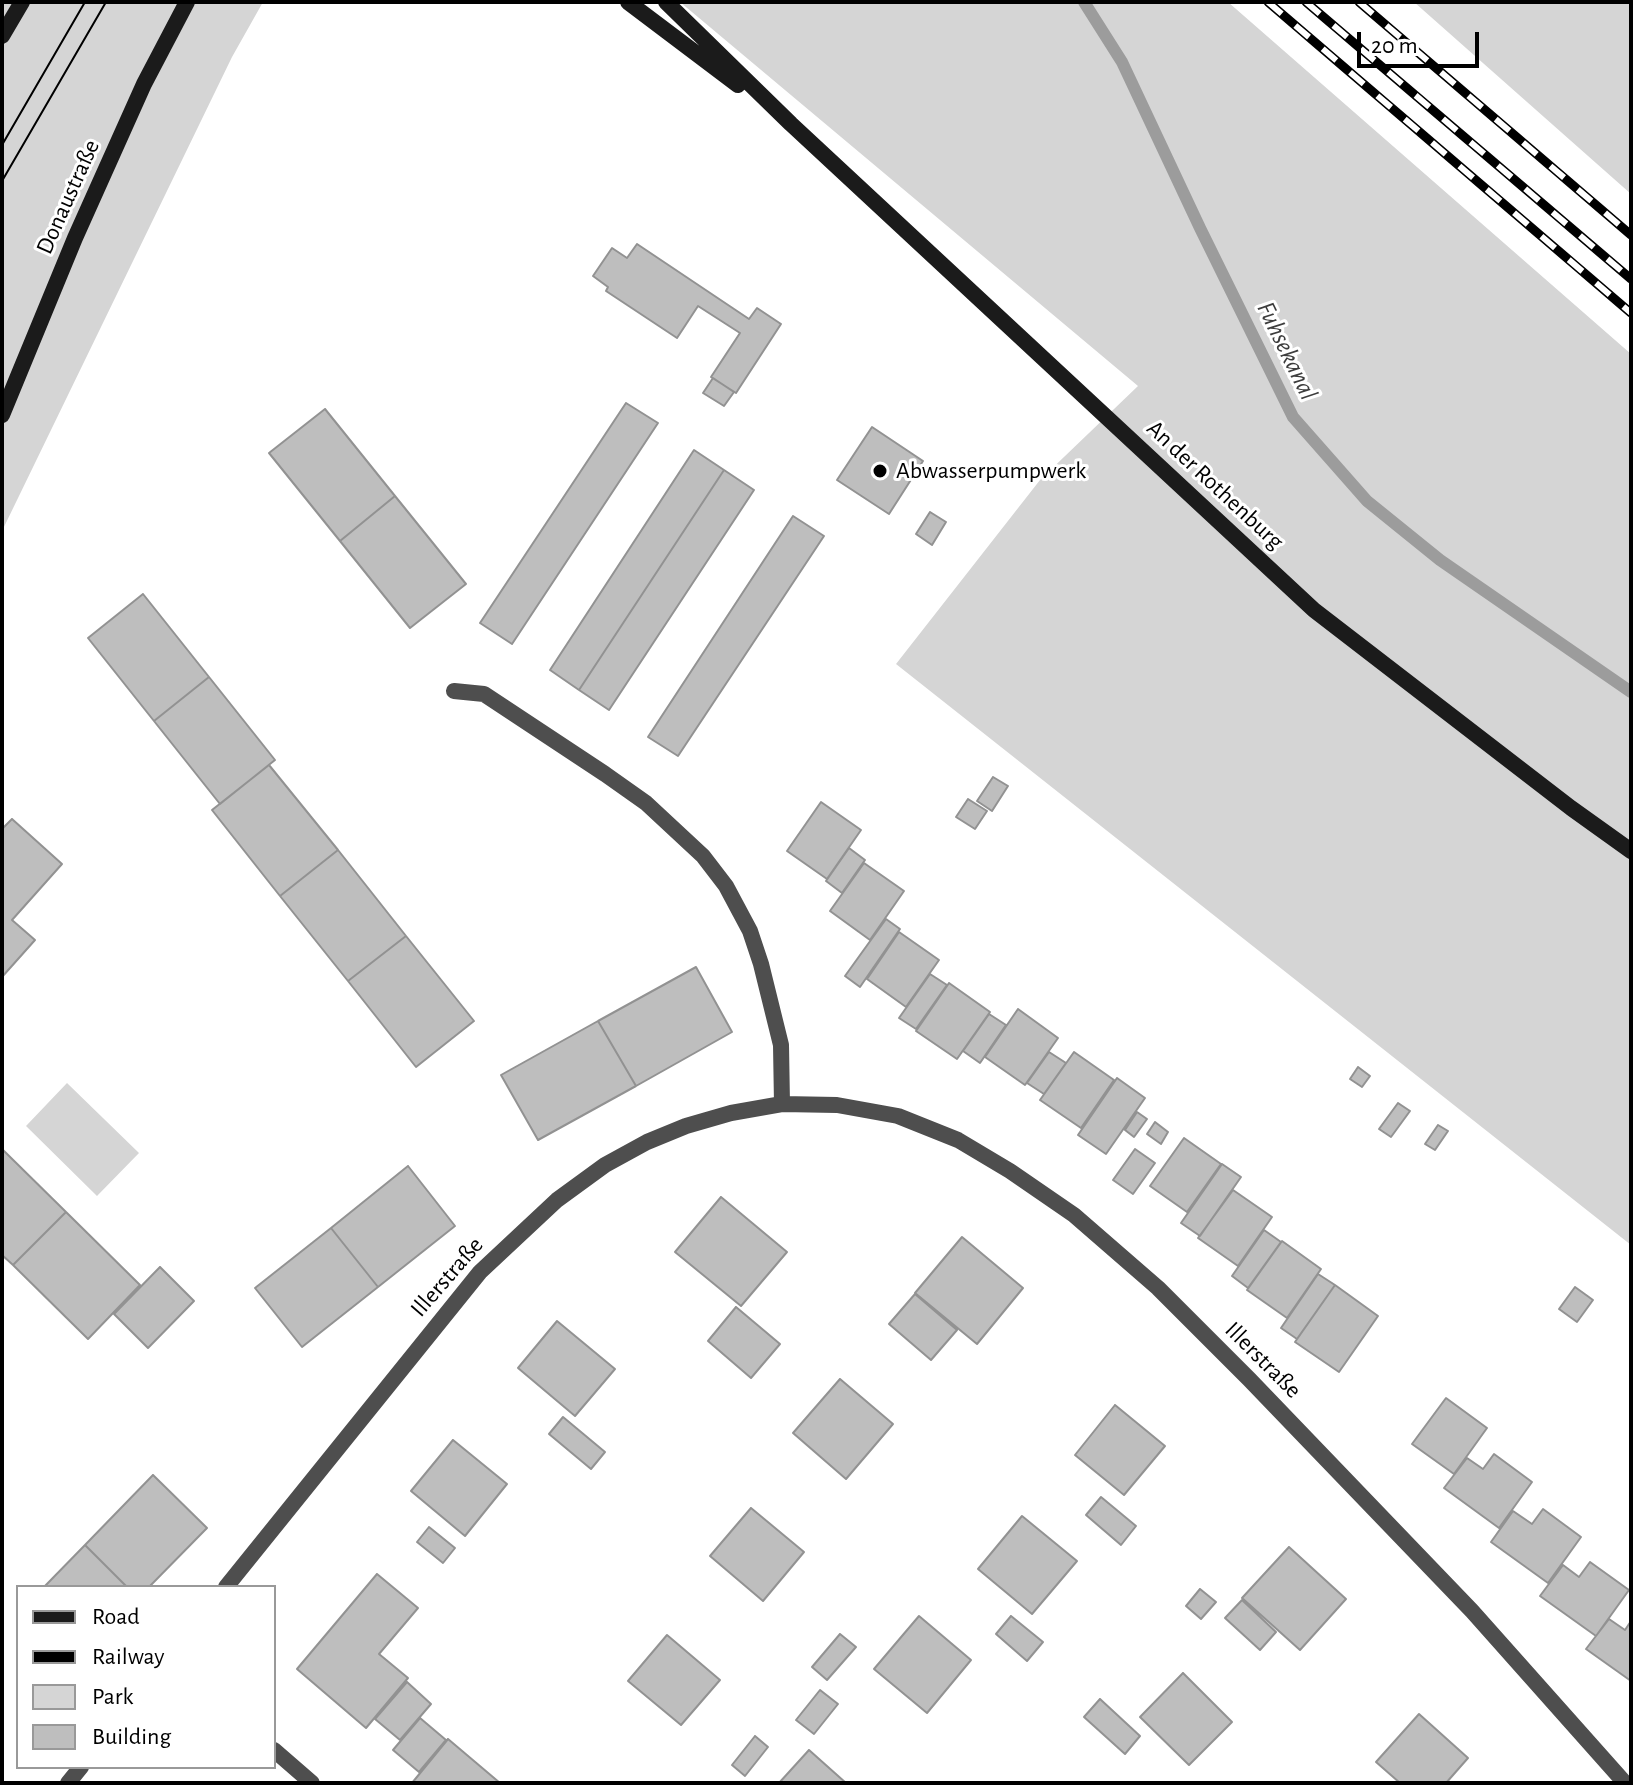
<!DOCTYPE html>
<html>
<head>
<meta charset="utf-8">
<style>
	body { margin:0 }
	#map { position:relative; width:1633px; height:1785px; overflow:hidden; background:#fff; font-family:"Alegreya Sans",sans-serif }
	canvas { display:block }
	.frame { position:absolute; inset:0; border:4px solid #000; pointer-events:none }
	.legend { position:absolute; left:16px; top:1585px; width:260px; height:184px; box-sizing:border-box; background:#fff; border:2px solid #999; margin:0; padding:10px 14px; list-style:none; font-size:24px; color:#000 }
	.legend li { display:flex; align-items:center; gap:16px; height:40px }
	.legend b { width:40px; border:2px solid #999 }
	.scale { position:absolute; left:1357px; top:32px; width:122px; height:36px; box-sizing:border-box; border:4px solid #000; border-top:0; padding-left:10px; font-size:24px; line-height:28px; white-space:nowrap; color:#000; -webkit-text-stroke:6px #fff; paint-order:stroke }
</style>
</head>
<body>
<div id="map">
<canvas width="1633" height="1785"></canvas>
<div class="frame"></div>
<ul class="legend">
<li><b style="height:10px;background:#1b1b1b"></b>Road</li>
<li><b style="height:10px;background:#000"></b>Railway</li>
<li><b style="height:22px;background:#d5d5d5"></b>Park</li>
<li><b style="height:22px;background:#bebebe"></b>Building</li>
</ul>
<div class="scale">20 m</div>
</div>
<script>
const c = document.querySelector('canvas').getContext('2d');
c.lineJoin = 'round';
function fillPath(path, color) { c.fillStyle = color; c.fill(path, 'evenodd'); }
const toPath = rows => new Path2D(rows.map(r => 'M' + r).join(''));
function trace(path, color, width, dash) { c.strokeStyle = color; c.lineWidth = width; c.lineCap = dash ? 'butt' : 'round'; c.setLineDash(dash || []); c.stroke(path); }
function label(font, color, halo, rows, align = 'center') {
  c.font = font + ' "Alegreya Sans",sans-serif'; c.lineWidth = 6; c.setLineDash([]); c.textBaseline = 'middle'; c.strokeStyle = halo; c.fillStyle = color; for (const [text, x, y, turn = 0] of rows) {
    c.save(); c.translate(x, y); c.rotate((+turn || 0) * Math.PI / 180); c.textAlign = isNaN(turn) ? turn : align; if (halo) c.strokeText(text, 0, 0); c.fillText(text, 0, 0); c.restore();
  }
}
fillPath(toPath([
	[2,2,263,2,232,57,2,531],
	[680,2,1228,2,1631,354,1631,1245,896,664,1040,480,1138,386],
	[1414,2,1631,2,1631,194],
	[67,1083,139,1153,97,1196,26,1126]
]), '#d5d5d5');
trace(toPath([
	[1084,2,1122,62,1200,228,1293,417,1367,501,1440,560,1631,692]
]), '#9c9c9c', 12);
const building = toPath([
	[637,244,749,319,757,308,781,324,736,393,711,377,740,333,698,306,677,338,606,291,608,287,593,276,612,248,627,258,637,244],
	[713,378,734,392,724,406,703,393,713,378],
	[626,403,658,423,512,644,480,623,626,403],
	[325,409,395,496,340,541,269,453,325,409],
	[872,427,923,461,889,514,837,480,872,427],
	[694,450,724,470,579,690,550,670,694,450],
	[724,470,754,490,609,710,579,690,724,470],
	[395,496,466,584,410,628,340,541,395,496],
	[930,512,946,522,932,545,916,534,930,512],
	[793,516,824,536,678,756,648,737,793,516],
	[143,594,209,677,154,721,88,638,143,594],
	[209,677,275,760,220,804,154,721,209,677],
	[269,765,338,850,280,896,212,810,269,765],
	[993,777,1008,786,992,811,977,801,993,777],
	[968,799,987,811,975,829,956,817,968,799],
	[821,802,861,830,827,879,787,851,821,802],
	[12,819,62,864,12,920,35,940,2,977,2,829,12,819],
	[849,848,865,860,842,893,826,881,849,848],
	[338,850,406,936,348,981,280,896,338,850],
	[864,863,904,891,870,940,830,911,864,863],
	[886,919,900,929,860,987,845,976,886,919],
	[899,932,939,960,906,1007,867,979,899,932],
	[406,936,474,1021,416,1067,348,981,406,936],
	[696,967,732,1032,636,1086,598,1021,696,967],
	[930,974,947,985,916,1029,899,1018,930,974],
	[949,983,990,1012,957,1059,916,1031,949,983],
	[1018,1009,1058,1038,1025,1085,985,1057,1018,1009],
	[989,1014,1006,1025,980,1063,963,1051,989,1014],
	[598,1021,636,1086,538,1140,501,1075,598,1021],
	[1049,1052,1066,1063,1044,1094,1027,1083,1049,1052],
	[1074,1052,1114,1080,1081,1128,1040,1100,1074,1052],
	[1358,1067,1370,1076,1362,1087,1350,1079,1358,1067],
	[1117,1078,1145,1098,1106,1154,1078,1135,1117,1078],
	[1398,1103,1410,1111,1391,1137,1379,1129,1398,1103],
	[1137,1112,1147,1119,1134,1137,1125,1130,1137,1112],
	[1155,1122,1168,1132,1161,1144,1147,1134,1155,1122],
	[1438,1125,1448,1131,1435,1150,1425,1144,1438,1125],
	[1184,1138,1221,1164,1187,1212,1150,1186,1184,1138],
	[2,1149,66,1212,13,1265,2,1255,2,1149],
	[1135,1149,1155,1163,1133,1194,1113,1180,1135,1149],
	[1222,1164,1241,1177,1200,1236,1181,1223,1222,1164],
	[408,1166,455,1226,378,1287,331,1228,408,1166],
	[1233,1190,1272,1217,1238,1266,1198,1238,1233,1190],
	[721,1197,787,1252,741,1306,675,1252,721,1197],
	[66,1212,140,1285,88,1339,13,1265,66,1212],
	[331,1228,378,1287,302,1347,255,1288,331,1228],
	[1264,1230,1281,1242,1248,1288,1232,1276,1264,1230],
	[962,1237,1023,1288,977,1344,915,1293,962,1237],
	[1282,1241,1321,1269,1287,1318,1247,1290,1282,1241],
	[160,1267,194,1301,148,1348,114,1314,160,1267],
	[1318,1274,1335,1285,1297,1339,1281,1328,1318,1274],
	[1335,1285,1378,1316,1339,1372,1295,1342,1335,1285],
	[1575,1287,1593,1300,1577,1322,1559,1309,1575,1287],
	[915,1294,957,1330,931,1360,889,1324,915,1294],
	[736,1307,780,1344,751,1378,708,1341,736,1307],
	[557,1321,615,1369,575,1416,518,1368,557,1321],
	[840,1379,893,1424,846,1479,793,1433,840,1379],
	[1446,1398,1487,1428,1454,1474,1412,1444,1446,1398],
	[1115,1405,1165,1446,1124,1495,1075,1455,1115,1405],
	[563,1417,605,1452,591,1469,549,1434,563,1417],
	[453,1440,507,1484,465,1536,411,1491,453,1440],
	[1494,1454,1532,1482,1499,1528,1444,1488,1467,1458,1483,1469,1494,1454],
	[153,1475,207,1528,149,1587,127,1587,85,1545,153,1475],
	[1101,1497,1136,1526,1121,1545,1086,1515,1101,1497],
	[751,1508,804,1552,763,1601,710,1556,751,1508],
	[1543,1509,1581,1537,1548,1583,1491,1542,1513,1511,1532,1524,1543,1509],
	[1022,1516,1077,1561,1032,1614,978,1569,1022,1516],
	[429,1527,455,1548,443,1563,417,1542,429,1527],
	[85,1545,127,1587,44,1587,85,1545],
	[1289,1547,1346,1599,1300,1650,1242,1598,1289,1547],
	[1590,1562,1629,1590,1596,1636,1540,1596,1563,1565,1579,1577,1590,1562],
	[377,1574,418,1608,379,1654,408,1678,366,1728,297,1669,377,1574],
	[1200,1589,1216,1602,1201,1619,1186,1606,1200,1589],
	[1242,1600,1276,1632,1260,1650,1225,1618,1242,1600],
	[919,1616,971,1660,927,1713,874,1669,919,1616],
	[1011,1616,1043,1642,1027,1661,996,1634,1011,1616],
	[1609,1619,1625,1630,1631,1621,1631,1681,1586,1649,1609,1619],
	[840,1634,856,1647,827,1680,812,1667,840,1634],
	[667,1635,720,1680,681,1725,628,1681,667,1635],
	[1183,1673,1232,1722,1189,1765,1140,1717,1183,1673],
	[407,1682,431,1704,400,1740,375,1719,407,1682],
	[820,1690,838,1704,814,1734,796,1720,820,1690],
	[1100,1699,1140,1736,1125,1754,1084,1717,1100,1699],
	[1419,1714,1468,1758,1446,1783,1400,1783,1376,1762,1419,1714],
	[420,1718,446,1740,419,1772,393,1750,420,1718],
	[755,1736,768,1747,745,1776,732,1765,755,1736],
	[448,1739,500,1783,412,1783,448,1739],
	[809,1750,846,1783,779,1783,809,1750]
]);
fillPath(building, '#bebebe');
trace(building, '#929292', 2);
trace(toPath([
	[454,691,484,694,605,774,646,803,703,856,726,886,750,931,761,964,781,1045,782,1104],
	[226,1587,480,1272,557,1200,605,1165,647,1142,686,1126,731,1113,782,1104,837,1105,898,1116,958,1140,1010,1171,1074,1215,1158,1288,1249,1379,1472,1611,1625,1783],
	[274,1750,312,1783],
	[68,1783,81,1767]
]), '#4e4e4e', 16);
trace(toPath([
	[628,2,738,85],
	[666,2,791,124,1314,610,1571,808,1631,851],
	[2,36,22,2],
	[2,415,75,238,144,84,187,2]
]), '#1b1b1b', 16);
trace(toPath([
	[2,145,85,2],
	[2,181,106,2]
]), '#000', 2);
const rail = toPath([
	[1268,2,1631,313],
	[1306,2,1631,279],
	[1359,2,1631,235]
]);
trace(rail, '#000', 9);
trace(rail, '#fff', 6, [18]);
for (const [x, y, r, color] of [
	[880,471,8,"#000"]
]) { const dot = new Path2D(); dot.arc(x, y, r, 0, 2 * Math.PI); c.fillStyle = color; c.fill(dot); trace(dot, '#fff', 3); }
label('24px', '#000', '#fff', [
	["Donaustraße",68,197,-66],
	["An der Rothenburg",1215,485,43],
	["Illerstraße",447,1277,-49],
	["Illerstraße",1263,1360,45]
]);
label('24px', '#000', '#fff', [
	["Abwasserpumpwerk",896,471]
], 'left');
label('italic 26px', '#3d3d3d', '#fff', [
	["Fuhsekanal",1287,351,64]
]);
</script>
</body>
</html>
